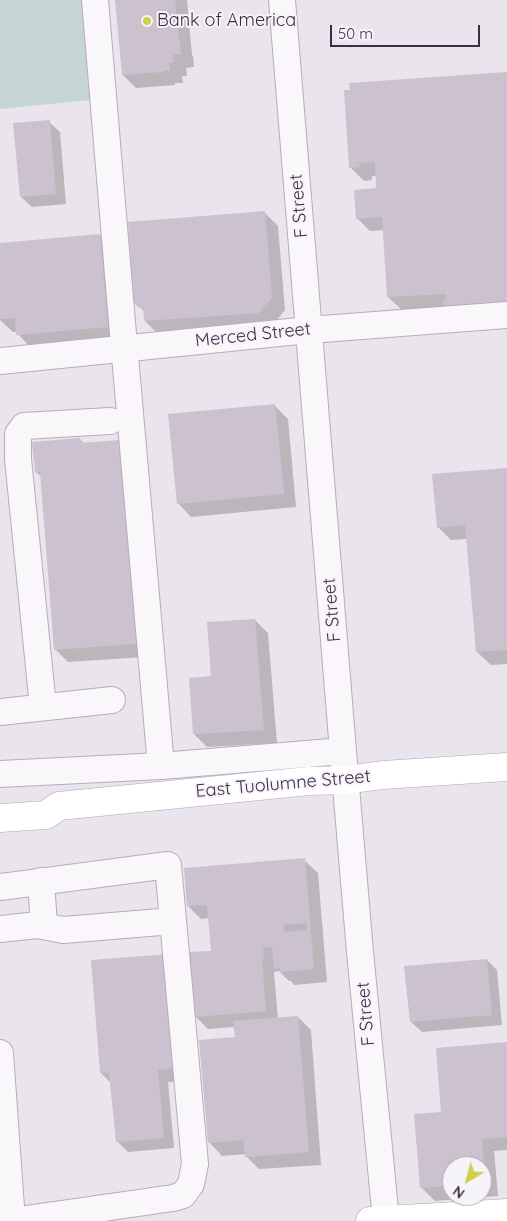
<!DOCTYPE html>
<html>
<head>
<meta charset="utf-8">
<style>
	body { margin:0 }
	#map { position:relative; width:507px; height:1221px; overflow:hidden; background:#eae4ec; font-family:Quicksand,sans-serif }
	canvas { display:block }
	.north { position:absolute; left:442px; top:1156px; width:50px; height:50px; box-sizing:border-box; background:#f7f4f9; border:1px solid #ada4b1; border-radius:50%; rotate:217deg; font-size:14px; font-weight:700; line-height:20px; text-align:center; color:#3f2b44 }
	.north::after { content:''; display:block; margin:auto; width:18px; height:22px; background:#cfcf4b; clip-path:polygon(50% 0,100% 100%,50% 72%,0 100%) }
	.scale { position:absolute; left:330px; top:25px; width:150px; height:22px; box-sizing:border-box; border:2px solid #3f2b44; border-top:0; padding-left:6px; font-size:15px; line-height:18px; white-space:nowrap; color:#3f2b44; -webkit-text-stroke:4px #f7f4f9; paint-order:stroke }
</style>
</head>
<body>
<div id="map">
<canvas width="507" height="1221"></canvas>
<div class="north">N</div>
<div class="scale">50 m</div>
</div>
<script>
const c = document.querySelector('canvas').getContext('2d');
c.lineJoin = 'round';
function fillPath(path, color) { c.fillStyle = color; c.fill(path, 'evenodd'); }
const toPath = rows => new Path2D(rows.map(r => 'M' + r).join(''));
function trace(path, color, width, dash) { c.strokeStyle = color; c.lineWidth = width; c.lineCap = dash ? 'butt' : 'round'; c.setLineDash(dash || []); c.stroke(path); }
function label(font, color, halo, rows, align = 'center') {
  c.font = font + ' Quicksand,sans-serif'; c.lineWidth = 4; c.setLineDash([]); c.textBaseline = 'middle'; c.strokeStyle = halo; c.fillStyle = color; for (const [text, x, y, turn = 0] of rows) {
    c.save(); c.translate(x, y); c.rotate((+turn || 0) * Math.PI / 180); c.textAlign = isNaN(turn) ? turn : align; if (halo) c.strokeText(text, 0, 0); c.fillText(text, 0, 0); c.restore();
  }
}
fillPath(toPath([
	[0,0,92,0,100,99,0,109]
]), '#c5d5d4');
fillPath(toPath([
	[117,0,187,0,192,55,193,56,194,67,186,68,187,76,182,76,183,83,175,83,175,85,136,88,123,75],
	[507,73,507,323,402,310,388,297,384,230,370,231,357,218,378,190,377,176,372,176,372,180,364,181,351,168],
	[49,122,60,132,66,204,32,207,21,197],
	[265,213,278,226,285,310,272,326,158,334,145,321,145,312,135,302],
	[100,236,113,249,121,340,31,348,18,334,17,332,13,332,0,320,0,244],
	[275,406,288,419,296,507,191,517,178,503],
	[80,439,84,444,159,656,68,662,55,649,42,477,36,472],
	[507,469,507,664,491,665,477,652,467,539,451,540,438,527],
	[255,620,268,633,277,743,207,747,194,734,212,677],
	[304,860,318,873,327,982,294,985,291,981,289,981,279,971,274,972,278,1019,298,1017,311,1030,321,1165,259,1169,246,1156,246,1154,222,1156,209,1142,236,1038,235,1027,208,1029,195,1016,212,952,209,918,201,919,188,906],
	[487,960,497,970,502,1025,422,1032,411,1022],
	[92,961,191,1081,168,1082,174,1148,128,1152,118,1142,111,1083,101,1073],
	[507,1043,507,1150,494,1151,498,1196,435,1201,422,1188,416,1115,443,1113],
	[452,1166,482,1166,482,1196,452,1196]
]), '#0003');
fillPath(toPath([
	[115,0,175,0,179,41,180,41,181,54,173,55,174,63,169,63,170,70,162,71,162,72,122,75],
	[507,72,507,310,444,314,443,300,446,300,446,294,387,297,382,217,356,219,354,190,376,188,375,162,359,163,360,167,349,168,344,90,350,90,349,83],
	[50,120,56,194,20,197,13,123],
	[265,211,272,297,259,313,144,321,143,307,139,308,134,303,128,222],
	[100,234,108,327,16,335,15,318,0,319,0,243],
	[275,404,284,494,177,504,168,414],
	[80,438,81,443,131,439,147,643,54,650,40,472,35,472,32,442],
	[507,468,507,650,476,652,465,525,437,528,432,474],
	[255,619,264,730,193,734,189,678,211,676,207,622],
	[305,858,314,969,280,972,280,968,274,969,272,947,263,948,264,959,262,959,266,1011,194,1017,188,952,211,951,207,905,187,906,184,868],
	[306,923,307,930,284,932,284,925],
	[170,954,178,1068,158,1070,164,1138,116,1142,109,1073,100,1073,91,960],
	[487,959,492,1015,410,1022,404,966],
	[298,1016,309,1152,245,1157,243,1140,208,1143,199,1040,235,1037,233,1021],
	[507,1042,507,1137,482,1139,485,1184,482,1184,482,1166,452,1166,452,1186,420,1188,414,1114,441,1112,436,1048]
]), '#cbc1cf');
const minor = toPath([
	[95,0,122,322,161,766],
	[282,0,343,751,360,952,386,1220],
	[0,361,309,330,507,315],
	[43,707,18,459,18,434,24,426,110,421],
	[0,712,112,700],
	[0,774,161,766,343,751],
	[41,881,44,926],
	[0,887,168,865,195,1164,191,1184,183,1195,173,1198,12,1221],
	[0,929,38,925,63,930,173,921],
	[0,1053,12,1221]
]);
const major = toPath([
	[0,818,46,815,59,806,309,781,346,780,383,775,507,767],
	[370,1221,507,1213]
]);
trace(minor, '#b7acba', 28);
trace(major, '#b2a3b7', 29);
trace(minor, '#f9f7fa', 26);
trace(major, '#fff', 28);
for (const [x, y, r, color] of [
	[147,21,5,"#cfcf4b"]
]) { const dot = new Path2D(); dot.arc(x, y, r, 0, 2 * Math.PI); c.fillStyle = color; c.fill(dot); trace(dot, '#f7f4f9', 2); }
label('18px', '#3f2b44', '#f7f4f9', [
	["Bank of America",157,21]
], 'left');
label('18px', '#3f2b44', '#f7f4f9', [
	["F Street",299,206,-95],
	["Merced Street",253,335,-6],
	["F Street",332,610,-95],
	["East Tuolumne Street",283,784,-5],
	["F Street",366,1014,-95]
]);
</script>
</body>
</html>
